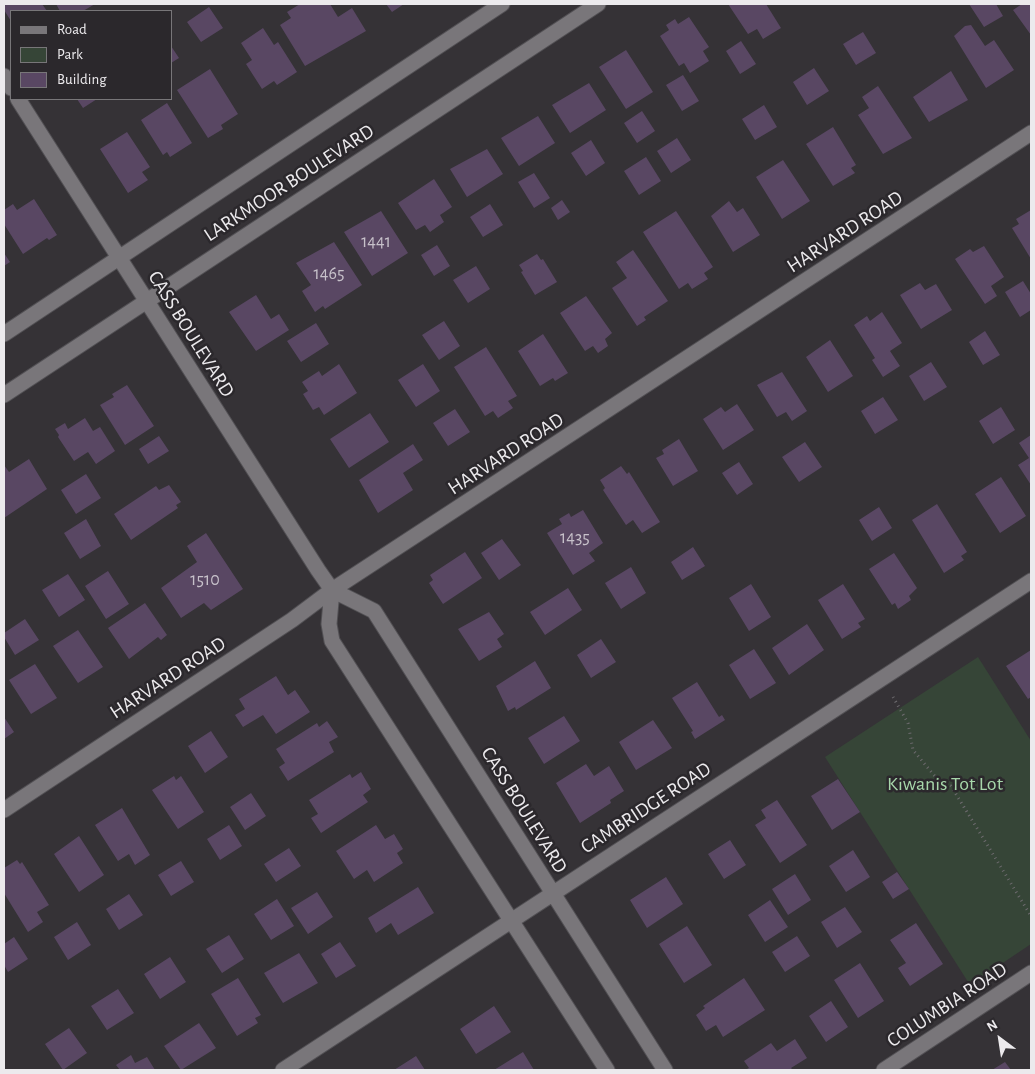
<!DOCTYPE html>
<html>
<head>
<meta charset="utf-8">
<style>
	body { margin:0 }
	#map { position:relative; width:1035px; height:1074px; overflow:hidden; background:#353236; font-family:"Alegreya Sans",sans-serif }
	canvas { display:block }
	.frame { position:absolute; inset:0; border:5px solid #eceaed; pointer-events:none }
	.legend { position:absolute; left:10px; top:10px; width:162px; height:90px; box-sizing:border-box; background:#2b282c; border:1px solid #787679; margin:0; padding:6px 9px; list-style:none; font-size:15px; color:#eceaed }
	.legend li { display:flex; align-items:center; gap:10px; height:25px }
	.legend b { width:25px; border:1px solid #787679 }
	.north { position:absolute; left:975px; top:1014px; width:50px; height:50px; -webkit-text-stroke:4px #2b282c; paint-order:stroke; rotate:329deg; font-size:14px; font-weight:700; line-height:20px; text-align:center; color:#eceaed }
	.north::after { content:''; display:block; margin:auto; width:18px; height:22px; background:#eceaed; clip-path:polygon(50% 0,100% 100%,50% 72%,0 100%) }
</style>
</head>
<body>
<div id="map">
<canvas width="1035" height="1074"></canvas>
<div class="frame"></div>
<ul class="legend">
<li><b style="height:6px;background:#79767a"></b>Road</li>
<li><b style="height:14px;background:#364537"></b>Park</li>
<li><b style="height:14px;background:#594763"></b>Building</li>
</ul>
<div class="north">N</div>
</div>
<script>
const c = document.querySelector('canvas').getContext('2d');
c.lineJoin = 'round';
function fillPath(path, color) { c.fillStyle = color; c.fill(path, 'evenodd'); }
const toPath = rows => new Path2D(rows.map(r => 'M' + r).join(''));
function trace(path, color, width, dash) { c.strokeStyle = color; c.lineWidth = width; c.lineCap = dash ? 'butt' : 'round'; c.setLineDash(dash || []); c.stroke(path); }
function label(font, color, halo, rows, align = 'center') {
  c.font = font + ' "Alegreya Sans",sans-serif'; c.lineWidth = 5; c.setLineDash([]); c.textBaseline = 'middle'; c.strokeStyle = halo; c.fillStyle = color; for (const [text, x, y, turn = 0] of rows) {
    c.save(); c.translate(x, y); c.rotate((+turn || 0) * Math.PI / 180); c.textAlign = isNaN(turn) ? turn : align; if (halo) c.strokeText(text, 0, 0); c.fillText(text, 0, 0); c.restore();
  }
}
fillPath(toPath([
	[978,657,1031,741,1031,944,970,985,825,757]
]), '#364537');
fillPath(toPath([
	[4,4,42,4,47,11,11,11,11,21,4,10],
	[56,4,95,4,83,11,60,11],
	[300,4,330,4,338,17,352,8,366,31,305,66,280,25,291,18,287,12],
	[386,4,404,4,392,12],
	[728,4,766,4,781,28,763,39,757,29,748,34],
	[969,4,996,4,1003,16,984,27],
	[1022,4,1031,4,1031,35,1013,10],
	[209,7,223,28,201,42,187,22],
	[689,17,709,47,703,51,709,61,690,73,684,63,679,66,660,36,669,30,666,25,675,19,678,24],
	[971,25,985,46,994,40,1014,70,986,88,954,36,965,26],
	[263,28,274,45,278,42,297,72,277,85,274,81,262,89,246,64,252,60,241,43],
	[863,32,876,53,856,65,843,44],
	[741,41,756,64,740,74,726,51],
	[171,46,179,58,171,63],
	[626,50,653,92,626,109,599,67],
	[814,68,829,91,807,105,793,82],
	[210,69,238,114,221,125,223,129,208,138,177,90],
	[951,71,968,100,929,122,913,97],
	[683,75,699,101,682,111,666,85],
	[589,83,606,110,570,133,552,105],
	[878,86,912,138,883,154,858,115,869,108,862,97],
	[77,99,97,99,83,108],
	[167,103,192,143,170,157,167,152,163,155,141,120],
	[764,105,777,127,755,140,742,119],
	[642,111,655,131,637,143,624,123],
	[538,116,555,143,519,166,501,138],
	[833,127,856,165,851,168,855,173,833,186,806,144],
	[127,132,150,167,142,172,148,180,128,193,100,149],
	[677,138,691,160,671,173,657,151],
	[591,140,605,163,586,176,571,153],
	[487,149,503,174,467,197,450,169],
	[646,157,661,181,639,195,624,171],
	[783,160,810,201,782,219,756,177],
	[534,173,550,198,534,208,518,182],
	[434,179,452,207,440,215,444,222,430,232,425,225,416,230,398,203],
	[34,199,57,235,49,240,47,238,23,254,4,224,4,210,13,204,17,210],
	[562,200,570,212,558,220,551,208],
	[729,201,737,212,743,208,760,235,733,252,711,216],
	[490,204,503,225,483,237,470,217],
	[1031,210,1031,259,1012,228,1019,224,1016,219],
	[381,211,408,253,372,276,344,232],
	[676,211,713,267,704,273,708,279,692,289,688,283,679,289,643,232],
	[334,242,362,285,325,309,323,306,315,312,302,291,311,285,296,263],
	[437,245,450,266,434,276,421,255],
	[984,246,1004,277,991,286,997,296,985,304,955,259,970,249,973,252],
	[633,250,668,301,644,317,646,320,637,326,612,288,627,278,616,262],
	[4,253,10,262,4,266],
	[537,254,541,260,543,259,557,282,535,295,521,272,523,271,519,265],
	[476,266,490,289,468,303,453,280],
	[1023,281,1031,294,1031,310,1020,317,1005,292],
	[920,283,925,290,936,284,952,310,921,329,900,295],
	[256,295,271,319,279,314,289,330,256,351,229,312],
	[586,296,612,333,605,339,608,346,598,353,593,346,585,351,560,313],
	[882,312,902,343,890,351,900,366,883,377,872,360,875,358,854,325,867,316,870,321],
	[444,321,460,346,439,360,422,335],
	[316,323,329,344,301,362,287,341],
	[985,331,1000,355,983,365,969,342],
	[543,334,568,373,555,381,553,378,540,386,518,351],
	[830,340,853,376,828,392,806,357],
	[486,347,517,396,508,401,513,408,498,418,493,411,485,416,454,367],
	[931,362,947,387,924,401,909,376],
	[339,364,357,393,324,415,319,407,313,410,303,394,308,391,302,382,319,371,322,376],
	[423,364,440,391,416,407,398,380],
	[782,372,807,411,792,421,786,412,777,417,757,385],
	[127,385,154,426,125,445,100,405,114,397,112,394],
	[883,397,898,420,875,434,861,411],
	[737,404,754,430,723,450,703,419,721,407,725,412],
	[1001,407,1015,430,993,444,979,421],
	[455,409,470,432,448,446,433,423],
	[370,413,389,442,349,468,330,439],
	[85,418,93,431,100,427,115,451,96,464,88,452,74,461,58,437,59,435,55,429,65,423,68,429],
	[1031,435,1031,485,1018,465,1029,458,1019,443],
	[159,436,169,451,148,464,139,449],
	[679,439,698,471,673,486,656,458,664,454,662,450],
	[805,442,822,467,799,482,782,457],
	[413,444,423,460,403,473,413,490,378,513,359,480],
	[29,459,47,489,4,518,4,465,9,472],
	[739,462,753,484,737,495,722,473],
	[621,466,627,474,629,472,660,522,642,533,633,520,626,525,603,490,605,488,600,480],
	[86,474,101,498,76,514,61,490],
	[1001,477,1026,516,1000,533,975,494],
	[169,485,181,502,176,505,178,508,131,540,114,514,156,486,159,490],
	[937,504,967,552,961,556,964,560,944,573,912,520],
	[879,507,892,528,872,541,859,520],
	[583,510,603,543,589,553,595,561,573,575,547,533,562,524,559,519,569,513,571,517],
	[86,519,101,546,80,559,64,533],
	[206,533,243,589,211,610,204,603,181,618,161,588,197,562,187,546],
	[502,539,521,565,499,580,481,553],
	[693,547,705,566,682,580,671,562],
	[465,552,482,578,443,604,429,583,433,580,430,575],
	[894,553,917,588,909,596,911,600,898,609,895,603,892,605,869,569],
	[631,567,646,593,621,609,605,583],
	[108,571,129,604,106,619,85,586],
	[68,574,85,600,59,617,42,590],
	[751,584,771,617,749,631,729,598],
	[843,584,865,619,858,623,861,627,842,639,818,600],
	[568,588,582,610,545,635,530,612],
	[145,603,167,635,161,640,158,637,129,659,108,628],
	[489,612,504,634,497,639,502,647,479,661,458,629],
	[25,619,39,640,15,655,4,637,4,633],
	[807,624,824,650,789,675,772,648],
	[78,630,103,667,78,683,53,646],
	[601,639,616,662,591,678,577,655],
	[754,649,776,683,750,699,729,665],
	[1031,650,1031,697,1028,699,1006,666],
	[535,661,551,688,516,710,515,707,508,711,496,686],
	[35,664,57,698,31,714,9,680],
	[276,676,288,695,295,690,310,712,276,734,263,715,243,727,235,715,245,709,239,699],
	[697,682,719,717,722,715,725,720,695,739,691,732,693,731,672,698],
	[564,716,580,741,544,764,528,738],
	[4,717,14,732,4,739],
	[653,720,672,748,636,770,619,742],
	[327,721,338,737,329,742,334,752,288,781,279,767,285,763,276,749,317,723,319,727],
	[211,731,228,757,205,773,188,746],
	[586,764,594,776,609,766,624,791,610,800,611,803,580,823,556,783],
	[361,772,371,789,363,795,368,802,321,833,311,818,318,814,309,800,350,774,352,778],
	[174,776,176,780,181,776,204,812,178,829,152,790],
	[838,779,860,812,832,830,811,796],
	[251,793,266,816,245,830,230,807],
	[777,800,807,845,780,863,755,825,766,818,761,810],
	[122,808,150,855,135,865,129,854,118,861,95,825],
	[229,825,242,846,220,860,207,839],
	[376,825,385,839,394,834,403,849,397,853,403,863,374,882,367,870,354,879,336,851],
	[79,836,104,875,79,892,54,854],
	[730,840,746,865,724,879,708,854],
	[289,848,301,866,276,882,264,864],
	[853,850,870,877,846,892,829,866],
	[17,860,20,864,22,862,49,905,37,912,43,922,28,932,4,893,4,868],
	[181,861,194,882,171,896,158,875],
	[897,872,909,889,893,899,882,882],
	[795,874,811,900,788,915,772,889],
	[666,877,683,904,647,928,630,900],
	[418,887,434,913,398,935,391,923,376,933,368,918],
	[317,892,333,917,308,934,291,908],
	[129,894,143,915,119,930,106,909],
	[277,899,294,926,271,940,254,914],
	[770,900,788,927,765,942,748,915],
	[845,907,862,932,837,948,821,922],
	[77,922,91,945,68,960,54,937],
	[916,923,943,964,910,986,898,968,906,963,890,940],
	[687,926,712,965,684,983,659,944],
	[229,935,244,959,222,973,206,949],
	[797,936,810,956,785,972,772,952],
	[14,937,28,959,8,972,4,965,4,944],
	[340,942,356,966,336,978,321,954],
	[299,953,318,983,283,1003,264,973],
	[170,957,186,982,160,999,144,974],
	[860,963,884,1001,858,1018,834,980],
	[238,978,261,1015,255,1018,258,1023,237,1036,211,994],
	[744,978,765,1010,723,1037,716,1025,706,1031,696,1015,705,1008,703,1006],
	[118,989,134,1013,107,1030,91,1006],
	[831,1001,848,1027,826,1042,809,1016],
	[494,1006,511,1032,476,1054,460,1029],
	[199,1023,216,1048,181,1070,164,1046],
	[69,1028,87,1053,63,1070,45,1044],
	[795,1039,807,1058,791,1068,793,1070,745,1070,749,1068,744,1061,771,1043,777,1051],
	[523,1052,534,1070,494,1070],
	[131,1055,135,1063,147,1057,155,1070,120,1070,116,1065],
	[416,1056,425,1070,394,1070],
	[1005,1062,1011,1070,992,1070]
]), '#594763');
const street = toPath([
	[4,76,11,88],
	[18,99,318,570,332,590,374,611,665,1070],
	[4,334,502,4],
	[4,395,598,4],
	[332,590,329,624,332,641,607,1070],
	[4,810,292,620,332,590,1031,133],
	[283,1070,1031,581],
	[884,1070,1031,973]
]);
trace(street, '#525054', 17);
trace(toPath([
	[893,697,908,723,913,750,938,780,951,786,1031,916]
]), '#6e6b6f', 3, [1, 4]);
trace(street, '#79767a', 15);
label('18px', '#c7c1ca', null, [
	["1441",376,242],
	["1465",329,274],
	["1435",575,538],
	["1510",205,580]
]);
label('20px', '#eceaed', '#2b282c', [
	["LARKMOOR BOULEVARD",289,183,-33],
	["HARVARD ROAD",845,232,-33],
	["CASS BOULEVARD",191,334,58],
	["HARVARD ROAD",506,454,-33],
	["HARVARD ROAD",168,678,-33],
	["CAMBRIDGE ROAD",646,808,-33],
	["CASS BOULEVARD",524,810,58],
	["COLUMBIA ROAD",947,1005,-33]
]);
label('20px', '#a7d7aa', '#2b282c', [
	["Kiwanis Tot Lot",945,784]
]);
</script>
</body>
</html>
